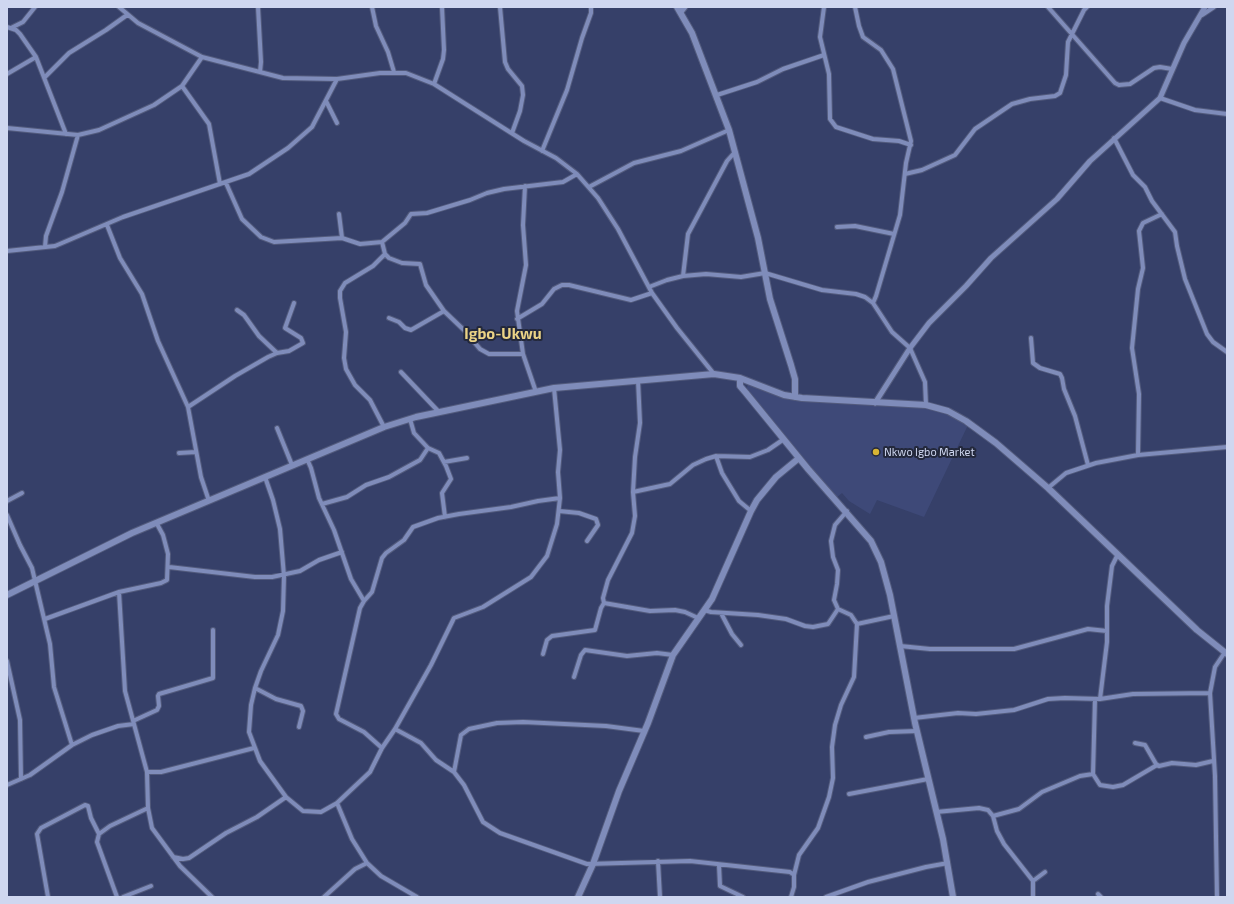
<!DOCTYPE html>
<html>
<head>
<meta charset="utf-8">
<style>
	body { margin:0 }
	#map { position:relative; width:1234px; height:904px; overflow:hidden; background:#364069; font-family:"Exo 2",sans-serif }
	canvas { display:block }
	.frame { position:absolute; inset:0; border:8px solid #cfd7f0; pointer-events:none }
</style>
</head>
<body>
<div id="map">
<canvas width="1234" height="904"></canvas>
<div class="frame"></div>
</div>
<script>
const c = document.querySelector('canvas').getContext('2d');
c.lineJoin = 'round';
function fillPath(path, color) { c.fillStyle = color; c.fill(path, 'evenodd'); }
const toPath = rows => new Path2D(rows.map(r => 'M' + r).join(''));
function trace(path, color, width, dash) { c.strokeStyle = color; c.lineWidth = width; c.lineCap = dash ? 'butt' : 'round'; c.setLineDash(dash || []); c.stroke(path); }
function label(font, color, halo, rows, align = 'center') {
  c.font = font + ' "Exo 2",sans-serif'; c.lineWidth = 4; c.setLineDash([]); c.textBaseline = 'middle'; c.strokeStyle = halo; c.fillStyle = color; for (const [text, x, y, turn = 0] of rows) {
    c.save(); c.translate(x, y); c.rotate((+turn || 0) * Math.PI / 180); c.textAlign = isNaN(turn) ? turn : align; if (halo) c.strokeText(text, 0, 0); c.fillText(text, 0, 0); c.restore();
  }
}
fillPath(toPath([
	[748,384,797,400,925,408,944,412,968,425,924,517,877,500,870,514,849,501,842,493,836,498,746,391]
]), '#3e4978');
const minor = toPath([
	[119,7,138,23,202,57,283,78,337,79,380,73,406,73,434,84,524,141,556,158,577,174,598,198,618,229,652,293,677,328,714,374],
	[258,7,261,62,260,72],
	[372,7,376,26,388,52,394,72],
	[500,7,505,62,508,69,522,86,523,95,520,111,512,133],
	[824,7,820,37,829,74,830,119,836,127,873,139,899,141,911,145],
	[855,7,859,26,863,37,881,50,893,69,911,141,906,163,900,215,876,296,873,303],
	[1048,7,1115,83,1119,85,1130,84,1154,68,1160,67,1172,69],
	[1202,15,1214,7],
	[7,27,16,30,20,34,36,57,66,134],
	[11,28,23,22,35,7],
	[7,74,36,57],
	[45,77,69,53,106,30,127,15],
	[434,84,443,59,444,50,442,7],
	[182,86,209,124,220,184],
	[717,95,757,82,783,69,824,55],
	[1160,98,1195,110,1227,114],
	[326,101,337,123],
	[7,128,78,135,99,130,154,105,182,86,202,57],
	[1114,138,1133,175,1145,187,1152,201,1175,232,1177,246,1185,279,1207,334,1213,342,1227,352],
	[542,151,567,90,582,38,591,13,591,7],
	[905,174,922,170,955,155,975,129,1012,104,1030,99,1055,96,1060,93,1066,75,1068,42,1084,10,1087,7],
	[226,183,242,219,261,237,274,242,342,238,360,244,382,242,405,223,411,214,427,213,470,200,487,193,504,189,563,182,577,174],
	[525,186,523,225,526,265,517,311,523,354,536,392],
	[589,187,634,163,681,151,729,130],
	[339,214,342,238],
	[107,225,120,258,142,294,158,341,188,407],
	[837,227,855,226,894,234],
	[382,242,385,254,389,258,402,263,420,264,426,285,444,311,465,331,480,349,489,354,523,354],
	[45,247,46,236,62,192,78,135],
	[7,251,55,246,123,217,249,174,288,148,312,127,337,79],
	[683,276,688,234,727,161,735,152],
	[649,287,667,280,683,276,706,274,741,277,765,273,822,290,856,294,865,297,873,303,892,332,910,348,925,382,926,405],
	[237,310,244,315,259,336,277,353],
	[389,318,399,322,405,328,411,330,444,311],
	[517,319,542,304,554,289,562,285,569,285,631,300,652,293],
	[1031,338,1033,363,1040,368,1060,374,1062,378,1064,389,1075,416,1088,465],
	[401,372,439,412],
	[410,419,414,433,428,448,439,453,446,466,451,479,442,493,445,517],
	[384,427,370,400,355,385,346,369,344,358,346,332,340,298,340,291,345,283,373,266,385,254],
	[277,428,292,465],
	[179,453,196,452],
	[1138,455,1139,394,1132,348,1138,289,1143,268,1139,231,1143,223,1162,214],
	[716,456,722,473,739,501,751,511],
	[307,459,311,468,319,498,334,530,351,579,364,601,360,608,336,714,339,719,364,732,382,748],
	[444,462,467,458],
	[265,477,273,500,280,529,284,576,283,611,278,635,261,671,255,688,251,705,249,732,260,761,286,797,303,811,321,812,337,803,370,772,382,748,395,729,431,665,454,618,483,607,531,577,547,556,557,524,560,498,558,472,560,450,554,388],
	[1048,488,1066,473,1096,463,1138,455,1227,447],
	[633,492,670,484,693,465,706,459,716,456,750,457,768,450,784,439],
	[7,501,22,493],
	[209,501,201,477,188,407,235,376,268,357,277,353,289,351,303,343,301,338,285,328,294,303],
	[322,504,347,497,366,485,389,477,420,460,428,448],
	[559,511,579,513,596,519,598,525,587,541],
	[847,511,835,525,831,541,833,557,838,570,837,584,834,600,838,609,851,615,857,624],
	[7,515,20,545,32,568,50,644,54,687,72,745],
	[157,524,163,535,168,554,167,580,161,583,119,592,125,691,147,772,148,808,152,828,180,866,212,897],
	[169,567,255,577,272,577,300,571,319,560,342,552],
	[364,601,372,592,382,558,386,553,404,540,413,527,438,518,459,514,511,507,538,501,560,498],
	[604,603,650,611,675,610,685,612,698,618],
	[704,610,711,612,758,615,786,619,805,626,813,627,828,624,838,609],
	[721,613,732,634,741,645],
	[45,619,119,592],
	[900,646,930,649,1014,649,1088,629,1107,631],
	[543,654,547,640,552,636,595,630,601,608,604,603,603,598,608,580,632,533,635,516,633,492,635,457,640,423,638,380],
	[7,661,20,720,21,779],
	[574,677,581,655,585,650,627,656,657,653,673,655],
	[255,688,276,699,301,706,303,711,299,727],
	[1095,699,1093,774,1100,785,1113,787,1123,785,1157,765],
	[1100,699,1107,642,1107,606,1112,566,1117,556],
	[914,718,958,713,976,714,1014,710,1048,699,1065,698,1100,699,1133,694,1210,693],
	[133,721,157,710,159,706,158,696,159,694,213,678,213,630],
	[395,729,421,743,436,760,454,772,464,785,483,822,500,833,587,864,690,861,790,872,794,875,794,887,791,897],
	[866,737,889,732,917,731],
	[1135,743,1145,745,1156,764,1159,766,1172,763,1196,765,1213,761],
	[147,772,161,772,254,748],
	[454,772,461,735,469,729,497,723,523,722,606,726,644,731],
	[7,785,30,775,72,745,92,735,118,726,134,724],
	[849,794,928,779],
	[337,803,352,839,367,863,381,876,417,897],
	[936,812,979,808,988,810,993,816,997,831,1004,844,1033,881,1033,897],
	[993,816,1019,809,1042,792,1080,776,1093,774],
	[99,834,97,842,117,897],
	[173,857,183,859,189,858,226,833,257,817,286,797],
	[658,861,660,897],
	[719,865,720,886,743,897],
	[794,875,799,855,818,828,829,797,833,778,832,747,835,725,841,705,854,677,857,624,894,616],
	[1033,881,1045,872],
	[1098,894,1101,897],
	[48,897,37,834,41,828,85,805,88,806,91,818,99,834,110,826,148,808],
	[123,897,151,886],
	[324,897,355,869,367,863],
	[826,897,868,882,926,867,948,863],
	[1217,897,1215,776,1210,693,1215,667,1225,652]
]);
const tertiary = toPath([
	[681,12,685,7],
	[875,403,910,348,929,323,966,286,991,258,1057,199,1090,161,1160,98,1184,43,1205,7]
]);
const secondary = toPath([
	[677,7,692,33,729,130,758,238,770,299,791,365,795,379,795,397],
	[740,378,740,386,746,393,808,469,871,541,881,562,890,595,915,723,943,839,953,897],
	[7,595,132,533,384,427,416,417,554,388,714,374,740,378,784,395,802,398,926,405,948,411,966,421,996,443,1048,488,1197,630,1227,654],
	[578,897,593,864,619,791,648,723,673,655,712,599,751,511,757,500,776,477,799,458]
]);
trace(minor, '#535b7d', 6);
trace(tertiary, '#535b7d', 7);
trace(secondary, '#535b7d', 8);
trace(minor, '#7f8cba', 4);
trace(tertiary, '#7f8cba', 5);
trace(secondary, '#7f8cba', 6);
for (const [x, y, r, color] of [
	[876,452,4,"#d8b434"]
]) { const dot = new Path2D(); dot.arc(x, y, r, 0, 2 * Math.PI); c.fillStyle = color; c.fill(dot); trace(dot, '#23283b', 1.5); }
label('11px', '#cfd7f0', '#23283b', [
	["Nkwo Igbo Market",884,452]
], 'left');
label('bold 15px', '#ebd386', '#23283b', [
	["Igbo-Ukwu",503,334]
]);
</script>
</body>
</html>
